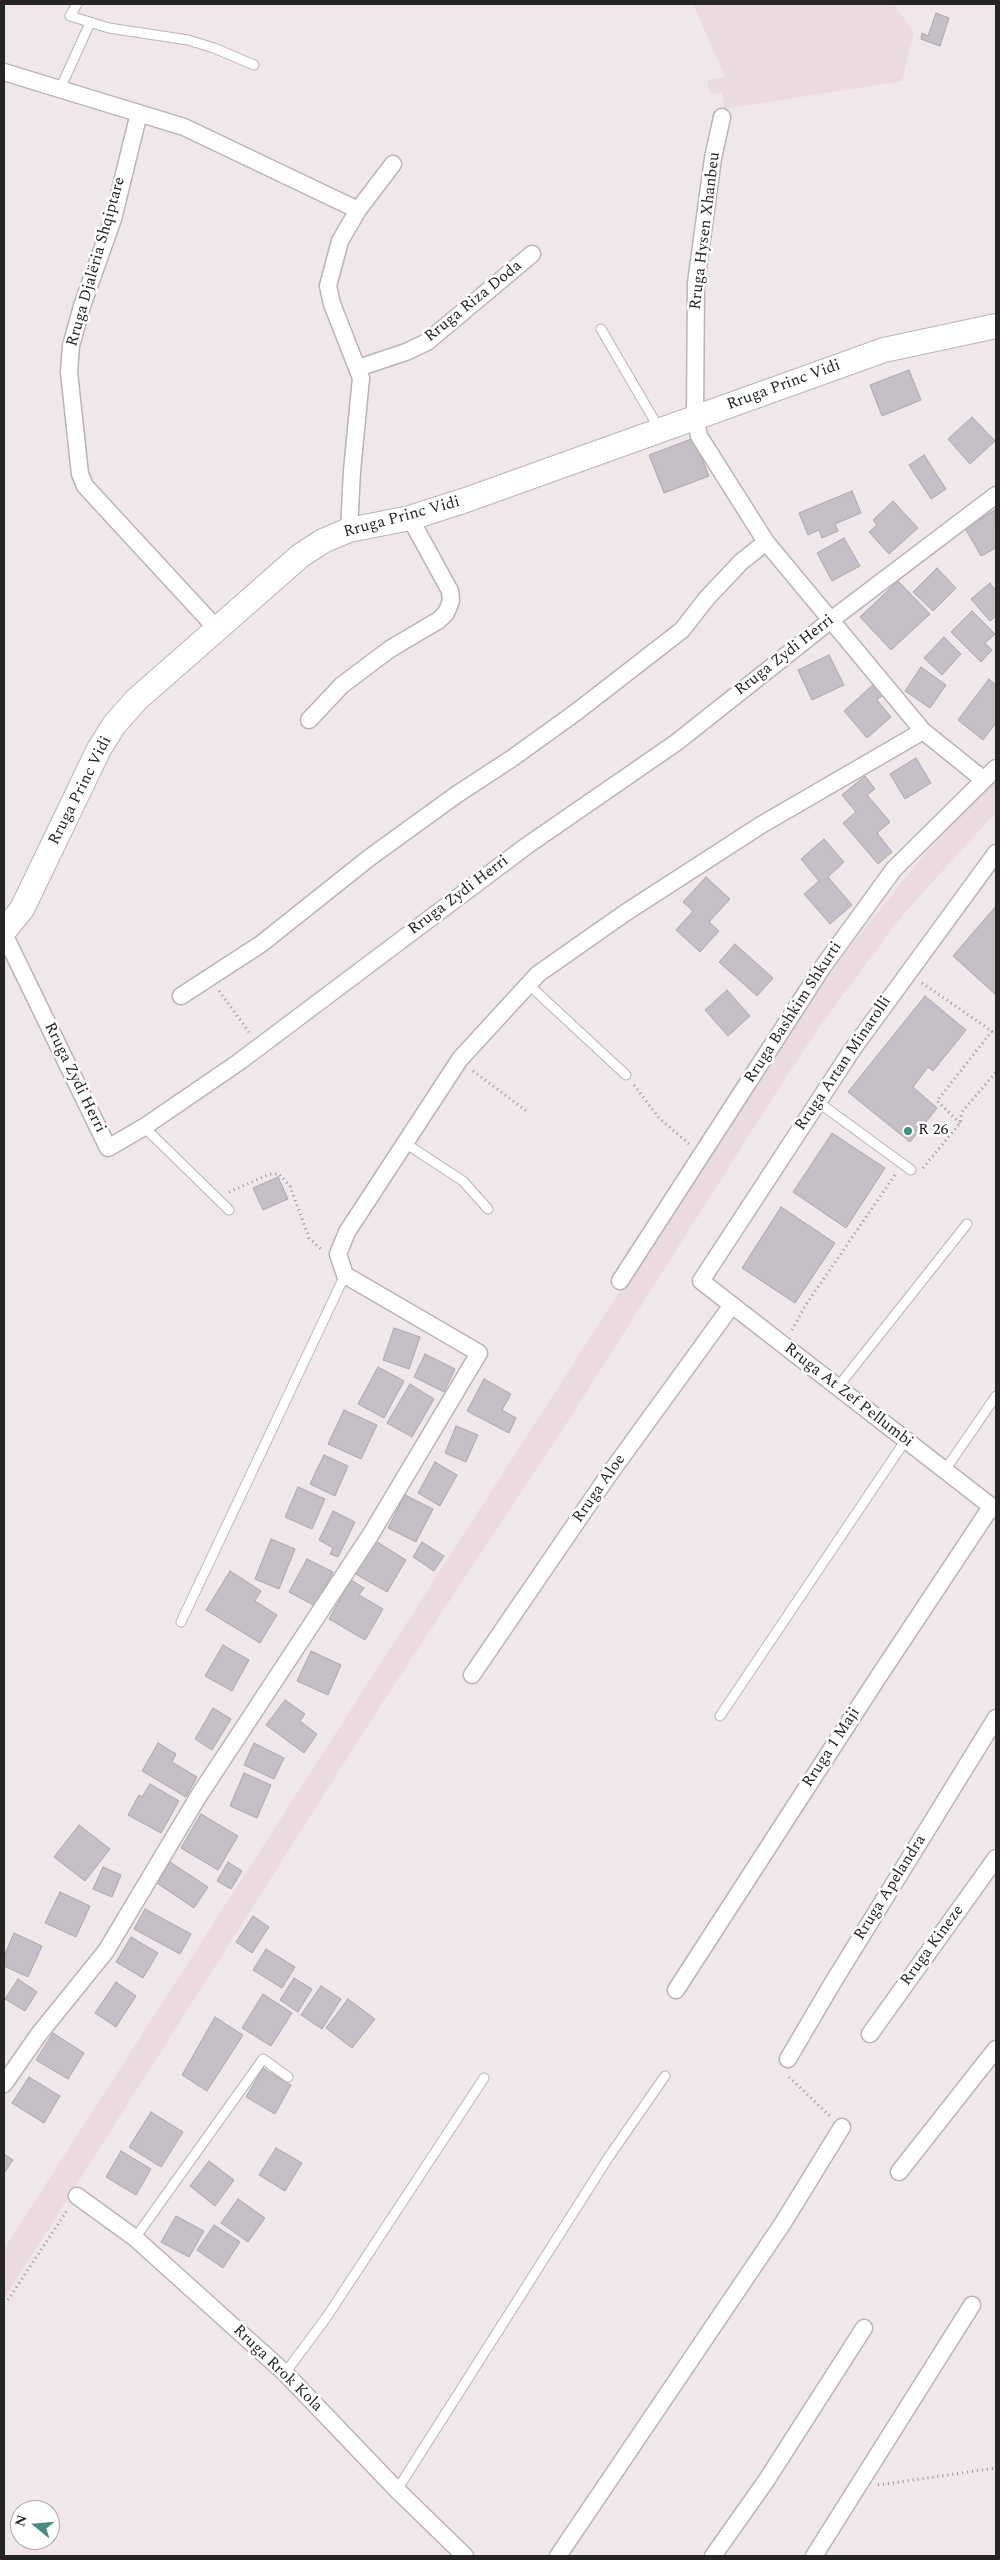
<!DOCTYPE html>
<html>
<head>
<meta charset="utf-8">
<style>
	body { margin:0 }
	#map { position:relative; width:1000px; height:2560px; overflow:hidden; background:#f0e7ea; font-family:Spectral,serif }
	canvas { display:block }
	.frame { position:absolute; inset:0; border:5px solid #272425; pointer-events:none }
	.north { position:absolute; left:10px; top:2500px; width:50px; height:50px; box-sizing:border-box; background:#fff; border:1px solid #a9a7a8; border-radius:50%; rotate:287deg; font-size:14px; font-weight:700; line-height:20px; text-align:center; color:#272425 }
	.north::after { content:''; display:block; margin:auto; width:18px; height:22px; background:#478c80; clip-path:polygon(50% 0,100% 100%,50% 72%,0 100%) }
</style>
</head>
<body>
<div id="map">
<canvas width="1000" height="2560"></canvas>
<div class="frame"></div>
<div class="north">N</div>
</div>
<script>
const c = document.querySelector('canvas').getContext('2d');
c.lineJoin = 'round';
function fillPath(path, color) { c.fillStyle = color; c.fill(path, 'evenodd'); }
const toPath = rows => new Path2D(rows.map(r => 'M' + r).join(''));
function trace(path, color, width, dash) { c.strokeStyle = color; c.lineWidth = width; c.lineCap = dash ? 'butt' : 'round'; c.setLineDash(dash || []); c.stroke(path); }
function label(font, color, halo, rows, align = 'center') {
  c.font = font + ' Spectral,serif'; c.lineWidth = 5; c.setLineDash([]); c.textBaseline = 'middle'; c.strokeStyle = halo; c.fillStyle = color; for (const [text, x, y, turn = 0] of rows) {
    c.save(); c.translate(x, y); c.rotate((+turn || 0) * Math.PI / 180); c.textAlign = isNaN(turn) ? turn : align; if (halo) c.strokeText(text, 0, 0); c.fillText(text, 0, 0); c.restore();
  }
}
fillPath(toPath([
	[693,4,893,4,914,32,902,81,724,109,722,93,710,94,707,80,725,77],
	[996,776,996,812,901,917,823,1022,786,1077,570,1418,379,1708,4,2299,4,2249,730,1120,844,954,924,855]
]), '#ecdae1');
const building = toPath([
	[936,13,949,18,940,46,921,39,922,33,928,36,936,13],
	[909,370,921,400,882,416,870,385,909,370],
	[972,417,995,441,970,464,948,439,972,417],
	[694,438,709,476,664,493,649,455,694,438],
	[924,455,946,489,931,499,909,465,924,455],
	[852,491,861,513,835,524,838,531,822,538,819,530,808,535,799,513,852,491],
	[893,501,918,528,889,554,869,532,877,525,873,520,893,501],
	[995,510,996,548,981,556,965,528,995,510],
	[844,538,860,566,832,581,817,553,844,538],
	[937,568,956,588,933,611,913,592,937,568],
	[898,581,930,614,891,650,860,617,898,581],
	[990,583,996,591,996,616,990,621,971,599,990,583],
	[972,611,995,634,985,643,992,650,981,662,951,632,972,611],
	[944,637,961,654,942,675,924,658,944,637],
	[829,655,844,685,812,700,798,670,829,655],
	[921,667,946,685,930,708,905,691,921,667],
	[989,679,996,685,996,723,983,740,958,720,989,679],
	[876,682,885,693,877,700,891,717,867,738,844,711,876,682],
	[916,758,931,783,905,799,890,774,916,758],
	[865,776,875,789,867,795,890,822,877,833,892,852,878,864,843,823,856,812,842,795,865,776],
	[824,839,844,862,828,877,852,905,830,924,804,894,819,881,801,859,824,839],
	[706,877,730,899,709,922,719,931,700,952,676,930,693,911,683,902,706,877],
	[996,906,996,995,953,956,996,906],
	[735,944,773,978,757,996,719,962,735,944],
	[727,990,750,1016,728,1036,705,1010,727,990],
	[925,996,966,1030,933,1071,928,1067,913,1087,937,1108,910,1142,848,1092,925,996],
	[832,1133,885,1168,846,1228,793,1192,832,1133],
	[278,1177,288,1199,263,1210,253,1188,278,1177],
	[781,1207,835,1243,795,1303,742,1268,781,1207],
	[394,1328,420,1337,409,1369,383,1360,394,1328],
	[425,1354,455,1369,444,1392,414,1377,425,1354],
	[378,1367,404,1381,384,1418,358,1404,378,1367],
	[484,1379,511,1394,502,1410,516,1418,509,1433,467,1411,484,1379],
	[410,1384,434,1399,412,1437,387,1423,410,1384],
	[344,1410,377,1425,361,1459,328,1444,344,1410],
	[456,1426,478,1435,466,1462,445,1453,456,1426],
	[324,1455,348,1466,335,1496,310,1484,324,1455],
	[435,1462,457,1475,440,1506,418,1493,435,1462],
	[298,1487,325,1499,312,1529,285,1517,298,1487],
	[405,1495,433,1509,416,1542,388,1528,405,1495],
	[333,1511,355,1522,338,1557,330,1554,333,1548,319,1540,333,1511],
	[271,1539,295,1549,279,1589,255,1579,271,1539],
	[374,1540,406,1560,387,1592,354,1573,374,1540],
	[422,1542,444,1556,434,1571,413,1557,422,1542],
	[307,1559,333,1572,315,1606,289,1592,307,1559],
	[230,1571,261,1591,255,1601,277,1615,260,1643,206,1610,230,1571],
	[351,1580,364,1588,359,1595,383,1609,365,1640,329,1619,351,1580],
	[223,1645,249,1660,232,1691,205,1676,223,1645],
	[311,1651,341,1665,328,1695,297,1681,311,1651],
	[285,1700,305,1714,300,1721,317,1734,304,1753,266,1725,285,1700],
	[213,1708,231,1719,212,1750,195,1739,213,1708],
	[158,1743,176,1754,172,1762,197,1777,186,1797,142,1771,158,1743],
	[254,1743,284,1758,274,1779,244,1765,254,1743],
	[244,1773,271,1785,257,1818,230,1806,244,1773],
	[150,1784,179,1801,161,1833,128,1815,139,1795,142,1797,150,1784],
	[201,1814,238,1836,218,1870,181,1848,201,1814],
	[79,1825,110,1849,85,1881,54,1857,79,1825],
	[170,1862,208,1887,194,1908,157,1883,170,1862],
	[228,1862,242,1871,231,1889,217,1881,228,1862],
	[103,1867,121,1875,112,1897,93,1889,103,1867],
	[60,1892,90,1906,76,1937,45,1923,60,1892],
	[145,1909,191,1934,180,1954,134,1929,145,1909],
	[253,1916,269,1927,252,1953,236,1942,253,1916],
	[14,1933,42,1946,28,1977,4,1966,4,1956,14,1933],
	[131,1937,158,1953,143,1978,116,1962,131,1937],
	[266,1949,295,1967,282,1988,253,1970,266,1949],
	[294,1978,312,1989,298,2012,280,2000,294,1978],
	[18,1979,37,1992,25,2011,5,1999,18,1979],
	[116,1982,136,1996,116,2027,95,2013,116,1982],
	[321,1986,341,1999,322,2029,301,2015,321,1986],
	[263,1994,292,2013,271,2046,242,2028,263,1994],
	[348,1999,375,2019,352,2048,326,2028,348,1999],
	[215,2017,243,2035,207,2091,182,2075,215,2017],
	[53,2033,84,2053,68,2079,36,2060,53,2033],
	[263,2068,291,2085,275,2114,246,2097,263,2068],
	[29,2077,60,2096,44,2123,12,2103,29,2077],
	[151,2112,183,2132,161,2167,129,2147,151,2112],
	[276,2148,302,2163,285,2191,259,2175,276,2148],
	[121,2151,151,2169,136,2195,106,2177,121,2151],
	[4,2154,13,2160,4,2173,4,2154],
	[209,2161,234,2180,215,2206,190,2186,209,2161],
	[238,2199,265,2218,248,2242,221,2223,238,2199],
	[176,2216,204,2231,189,2257,161,2242,176,2216],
	[214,2225,240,2242,223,2268,197,2250,214,2225]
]);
fillPath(building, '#c4bfc6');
trace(building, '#aaa5ac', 1);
const lane = toPath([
	[77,4,70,16,109,28,188,40,214,48,254,65],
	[60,89,90,23],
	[601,329,660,430],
	[529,985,626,1075],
	[818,1102,911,1170],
	[144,1127,229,1210],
	[405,1143,463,1181,488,1209],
	[837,1388,967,1224],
	[945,1470,996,1396],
	[181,1622,345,1275],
	[720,1716,905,1441],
	[135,2238,263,2059,288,2077],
	[285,2373,326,2318,484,2078],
	[397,2490,608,2158,665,2076]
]);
const street = toPath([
	[4,72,184,127,358,210],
	[139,113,113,219,82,306,71,346,69,372,80,474,85,486,217,629],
	[722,117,713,158,696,283,695,418,699,436,766,542,923,731,984,780],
	[358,368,406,352,427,342,532,254],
	[349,530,352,471,361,378,332,304,328,286,340,241,358,210,393,164],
	[309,720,342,685,390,649,439,620,446,613,451,601,450,591,410,518],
	[996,853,852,1050,701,1281,996,1510],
	[4,934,108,1148,144,1127,239,1062,525,847,677,742,831,620,996,495],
	[181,996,261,944,369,858,456,795,511,759,575,713,682,630,707,598,741,562,766,542],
	[620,1281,822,968,894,869,996,768],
	[472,1675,608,1476,732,1305],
	[676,1990,875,1682,991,1507],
	[870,2034,996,1858],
	[788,2059,832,1984,996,1718],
	[4,2084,39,2034,106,1951,198,1797,371,1534,479,1353,345,1275,338,1254,347,1232,460,1059,538,974,625,913,761,825,923,731],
	[899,2172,996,2049],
	[77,2196,135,2238,285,2373,397,2490,465,2556],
	[558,2556,783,2223,842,2127],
	[713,2556,766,2481,864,2328],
	[814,2556,972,2305]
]);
const secondary = toPath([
	[4,931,22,909,99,749,114,725,136,700,217,629,300,556,323,541,349,530,410,518,466,500,884,350,996,326]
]);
trace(lane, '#bbb3b6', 11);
trace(street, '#bbb3b6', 19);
trace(secondary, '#bbb3b6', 26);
trace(toPath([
	[922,983,996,1034],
	[219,991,249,1032],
	[473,1071,529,1113],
	[634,1085,659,1118,689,1144],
	[960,1123,937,1101,992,1031],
	[923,1168,960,1123,962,1112,996,1072],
	[229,1192,270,1174,279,1174,290,1186,309,1238,321,1249],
	[792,1330,805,1306,895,1175],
	[789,2077,830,2116],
	[8,2300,68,2209],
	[878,2485,996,2468]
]), '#979193', 3, [1, 4]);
trace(lane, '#fff', 9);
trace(street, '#fff', 16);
trace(secondary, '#fff', 24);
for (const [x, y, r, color] of [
	[908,1131,5,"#478c80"]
]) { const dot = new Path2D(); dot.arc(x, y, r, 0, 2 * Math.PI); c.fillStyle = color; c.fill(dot); trace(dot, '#fff', 2); }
label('16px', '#272425', '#fff', [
	["Rruga Hysen Xhanbeu",706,231,-83],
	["Rruga Djalëria Shqiptare",97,262,-74],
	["Rruga Riza Doda",474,302,-39],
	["Rruga Princ Vidi",784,386,-20],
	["Rruga Princ Vidi",402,518,-15],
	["Rruga Zydi Herri",785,656,-38],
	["Rruga Princ Vidi",81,791,-63],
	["Rruga Zydi Herri",459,896,-37],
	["Rruga Bashkim Shkurti",794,1013,-57],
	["Rruga Artan Minarolli",844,1064,-56],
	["Rruga Zydi Herri",74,1078,64],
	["Rruga At Zef Pellumbi",848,1396,38],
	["Rruga Aloe",600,1489,-55],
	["Rruga 1 Maji",832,1748,-57],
	["Rruga Apelandra",891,1888,-58],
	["Rruga Kineze",933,1946,-54],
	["Rruga Rrok Kola",277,2369,44]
]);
label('16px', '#272425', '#fff', [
	["R 26",918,1131]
], 'left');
</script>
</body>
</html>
